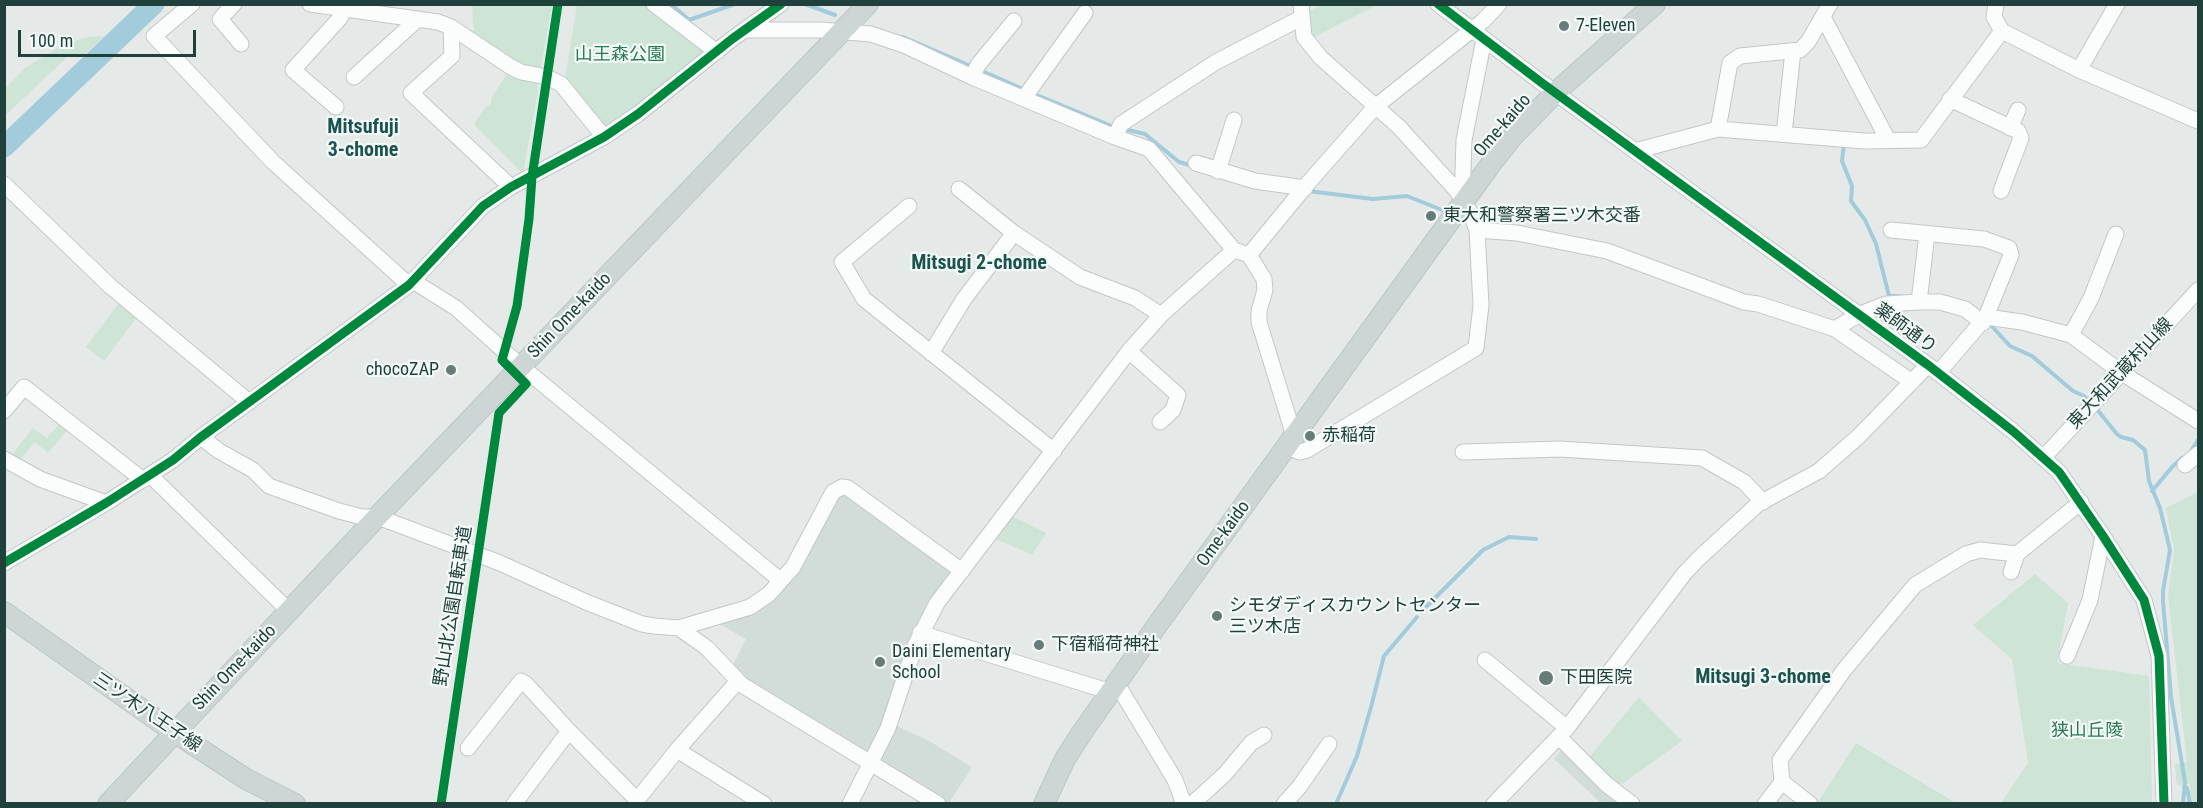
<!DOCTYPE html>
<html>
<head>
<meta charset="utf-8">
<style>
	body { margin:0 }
	#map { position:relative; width:2203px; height:808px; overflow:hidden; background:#e5eae9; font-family:"Roboto Condensed",sans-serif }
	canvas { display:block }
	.frame { position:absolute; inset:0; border:6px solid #20403c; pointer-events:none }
	.scale { position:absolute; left:18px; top:30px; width:178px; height:27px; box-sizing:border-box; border:3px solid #20403c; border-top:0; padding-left:8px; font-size:18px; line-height:21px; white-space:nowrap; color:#20403c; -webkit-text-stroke:4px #f3f9f7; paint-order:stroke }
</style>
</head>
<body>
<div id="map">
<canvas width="2203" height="808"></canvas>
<div class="frame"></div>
<div class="scale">100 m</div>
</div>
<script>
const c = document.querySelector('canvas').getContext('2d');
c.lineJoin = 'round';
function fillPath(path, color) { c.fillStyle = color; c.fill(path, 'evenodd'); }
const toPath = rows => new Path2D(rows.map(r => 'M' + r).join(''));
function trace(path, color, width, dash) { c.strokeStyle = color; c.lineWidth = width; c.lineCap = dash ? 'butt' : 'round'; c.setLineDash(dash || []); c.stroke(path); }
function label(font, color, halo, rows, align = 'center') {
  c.font = font + ' "Roboto Condensed","Noto Sans JP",sans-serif'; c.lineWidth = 4.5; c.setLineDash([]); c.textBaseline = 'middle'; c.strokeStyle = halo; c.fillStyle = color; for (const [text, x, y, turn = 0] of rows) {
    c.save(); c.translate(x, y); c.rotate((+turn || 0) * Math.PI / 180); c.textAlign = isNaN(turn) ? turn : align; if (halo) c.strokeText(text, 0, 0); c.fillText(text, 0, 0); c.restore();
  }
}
fillPath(toPath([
	[844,494,954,573,870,755,743,679,732,667,746,639,714,621,772,603,788,581,838,496],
	[893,724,929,741,972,767,949,803,880,763,878,757],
	[1563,748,1629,803,1601,803,1554,759]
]), '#d2dcd9');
fillPath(toPath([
	[472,5,552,5,540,72,515,66,474,36],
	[577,5,647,5,708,53,606,132,565,78],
	[1321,5,1377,5,1312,38,1304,14],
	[105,36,81,57,68,56,5,116,5,88,26,67,66,43,89,37],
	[508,72,537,84,538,91,523,174,474,124,485,108,491,104,491,99],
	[119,303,137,317,104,361,86,347],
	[60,423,69,428,48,453,35,442,19,461,10,457,33,428,47,438],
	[2198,492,2198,803,2190,804,2190,784,2177,785,2175,767,2175,764,2187,762,2168,595,2174,550,2166,508],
	[1010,515,1046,533,1032,555,992,537],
	[2035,574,2068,603,2057,663,2149,676,2152,803,2001,803,2028,763,2012,659,1973,625],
	[1639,697,1682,741,1616,788,1586,761],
	[1856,743,1956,803,1818,802]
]), '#cde4d7');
trace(toPath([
	[671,4,689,20,735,4],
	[805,4,835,15],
	[903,37,973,67],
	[980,70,1025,90],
	[1032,93,1114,127],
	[1124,129,1145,134,1179,162,1193,166],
	[1844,143,1842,161,1852,186,1851,201,1865,220,1876,244,1889,296,1900,296],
	[1308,191,1373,199,1407,196,1442,210],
	[1988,322,2010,346,2032,356,2073,391,2084,396,2089,401],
	[2095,407,2117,434,2121,437,2133,440,2145,450,2149,481,2160,508,2170,550,2163,591,2163,601,2171,697,2185,782,2183,804],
	[2191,451,2198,440],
	[2152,491,2173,466,2182,458],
	[1421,612,1483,550,1509,537,1536,539],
	[2184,787,2187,788,2190,804],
	[1336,804,1357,756,1371,707,1384,656,1417,617]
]), '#a2cbdc', 4);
trace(toPath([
	[4,147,154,4]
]), '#a2cbdc', 21);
const minor = toPath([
	[192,4,154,36,273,162,409,285],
	[234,4,220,19,241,44],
	[310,4,438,22,451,27,511,67,521,72,547,77,561,84,604,137],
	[654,4,717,52],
	[1438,4,1542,83,1928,365,2014,432,2059,472,2103,536,2144,600,2159,656,2164,804],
	[1996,4,1994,17,2002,31,2079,70,2198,121],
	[1823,17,1888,140],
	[451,27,452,56,411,93,511,187],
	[746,30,821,30,871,34,906,46,972,77,1115,137,1149,149,1234,250,1249,255,1264,279,1265,290,1259,311,1259,322,1294,436],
	[2079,70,2117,4],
	[354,77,418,19],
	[972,77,978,65,1014,21],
	[1024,98,1085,13],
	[1950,99,2018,131,2021,138,2001,191],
	[336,107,293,70,340,18,344,10],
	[2010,128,2018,110],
	[1718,129,1730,63,1740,56,1800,50,1808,42,1830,4],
	[1784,134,1793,51],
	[1115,137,1121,124,1216,62,1301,18],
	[1635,151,1718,129,1864,141,1921,140,2002,31],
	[1196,163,1255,181,1305,188],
	[1218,171,1234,120],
	[4,184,110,286,249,402],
	[959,189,1014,233],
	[1462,202,1464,140,1484,39],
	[909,206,842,262,864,299,1054,451],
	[1477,230,1517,233,1607,251,1744,302,1758,304,1835,329,1912,382],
	[1891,230,1984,239,2009,248,2011,255,1986,317,1938,373],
	[1249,255,1309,182,1375,107,1483,21,1499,4],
	[413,281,456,308,522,367,780,580],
	[1919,302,1927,234],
	[1986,317,2022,322,2071,335,2122,373,2198,421],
	[1835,329,1858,315,1886,304,1919,302,1940,302,1965,309,1983,323],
	[2071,335,2091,298,2116,234],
	[1129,351,1178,395,1173,410,1160,422],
	[931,353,964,299,1014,233,1080,277,1135,298,1161,315],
	[4,411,24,387,143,480],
	[201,437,219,451,253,470,269,486,339,511,362,517,377,517,394,523,500,563,586,602,642,624,654,626,679,628,750,607,769,594,793,567,833,492,842,487,848,488,962,571],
	[1287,447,1300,452,1307,450,1476,348,1481,305,1477,230,1470,212,1457,191,1399,127,1321,58,1304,37,1301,4],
	[1463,452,1560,449,1702,458,1744,482,1763,502],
	[2043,458,2198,290],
	[4,459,40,479,106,503],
	[2185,465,2198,454],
	[150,475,289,611],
	[4,563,106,503,173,460,201,437,409,285,483,206,511,187,604,137,638,114,732,39,781,4],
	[2011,572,2017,554],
	[679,628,707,648,742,685,938,804],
	[920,633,1111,692],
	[2067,656,2090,600,2103,536],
	[1485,660,1567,728],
	[1117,684,1175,780,1184,804],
	[1559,737,1606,784,1632,804],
	[468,748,521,681,526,684,569,731,637,800],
	[677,750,764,804],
	[1782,782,1810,804],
	[514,804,569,731],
	[637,804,637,800,677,750,738,681],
	[850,804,888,728,915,646,937,603,1129,351,1161,315,1234,250],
	[1192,804,1225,774,1251,743,1264,735],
	[1284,804,1300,786,1329,744],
	[1494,804,1567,728,1684,574,1698,559,1758,504,1819,471,1859,436,1928,365],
	[1765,804,1782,782,1780,760,1844,670,1915,585,1966,554,1980,550,2017,554,2081,502]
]);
const major = toPath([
	[4,612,174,732,246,779,295,804],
	[108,804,377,517,868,4],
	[1044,804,1065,759,1081,734,1158,624,1491,164,1514,135,1556,92,1655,4]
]);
trace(minor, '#c2c7c6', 17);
trace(major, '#bcc7c5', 22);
trace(minor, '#fbfcfc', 15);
trace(major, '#cdd6d5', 20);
trace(toPath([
	[1438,4,1542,83,1928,365,2014,432,2059,472,2103,536,2144,600,2159,656,2164,804],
	[4,563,106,503,173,460,201,437,409,285,483,206,511,187,604,137,638,114,732,39,781,4],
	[441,804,499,413,526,384,502,360,517,306,529,219,532,177,558,4]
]), '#00873e', 9);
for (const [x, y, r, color] of [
	[1564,26,6,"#657c79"],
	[1431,216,6,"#657c79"],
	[451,370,6,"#657c79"],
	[1310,436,6,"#657c79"],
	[1217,616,6,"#657c79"],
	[1039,645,6,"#657c79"],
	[880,662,6,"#657c79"],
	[1546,678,8,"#657c79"]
]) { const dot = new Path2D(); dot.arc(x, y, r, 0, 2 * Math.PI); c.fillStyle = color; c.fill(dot); trace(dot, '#f3f9f7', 2); }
label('18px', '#20403c', '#f3f9f7', [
	["7-Eleven",1576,26],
	["東大和警察署三ツ木交番",1443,216],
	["chocoZAP",439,370,"right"],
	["赤稲荷",1322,436],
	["シモダディスカウントセンター",1229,606],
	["三ツ木店",1229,627],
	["下宿稲荷神社",1051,645],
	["Daini Elementary",892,652],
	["School",892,673],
	["下田医院",1560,678]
], 'left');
label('18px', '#277a53', '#f3f9f7', [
	["山王森公園",620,55],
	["狭山丘陵",2087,731]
]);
label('18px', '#20403c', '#f3f9f7', [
	["Ome-kaido",1503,126,-49],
	["Shin Ome-kaido",570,316,-46],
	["薬師通り",1905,329,36],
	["東大和武蔵村山線",2121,374,-47],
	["Ome-kaido",1224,534,-54],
	["野山北公園自転車道",454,606,-81],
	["Shin Ome-kaido",235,668,-46],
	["三ツ木八王子線",147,713,34]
]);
label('bold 20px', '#1b544e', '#f3f9f7', [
	["Mitsufuji",363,128],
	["3-chome",363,151],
	["Mitsugi 2-chome",979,264],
	["Mitsugi 3-chome",1763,678]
]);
</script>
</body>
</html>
